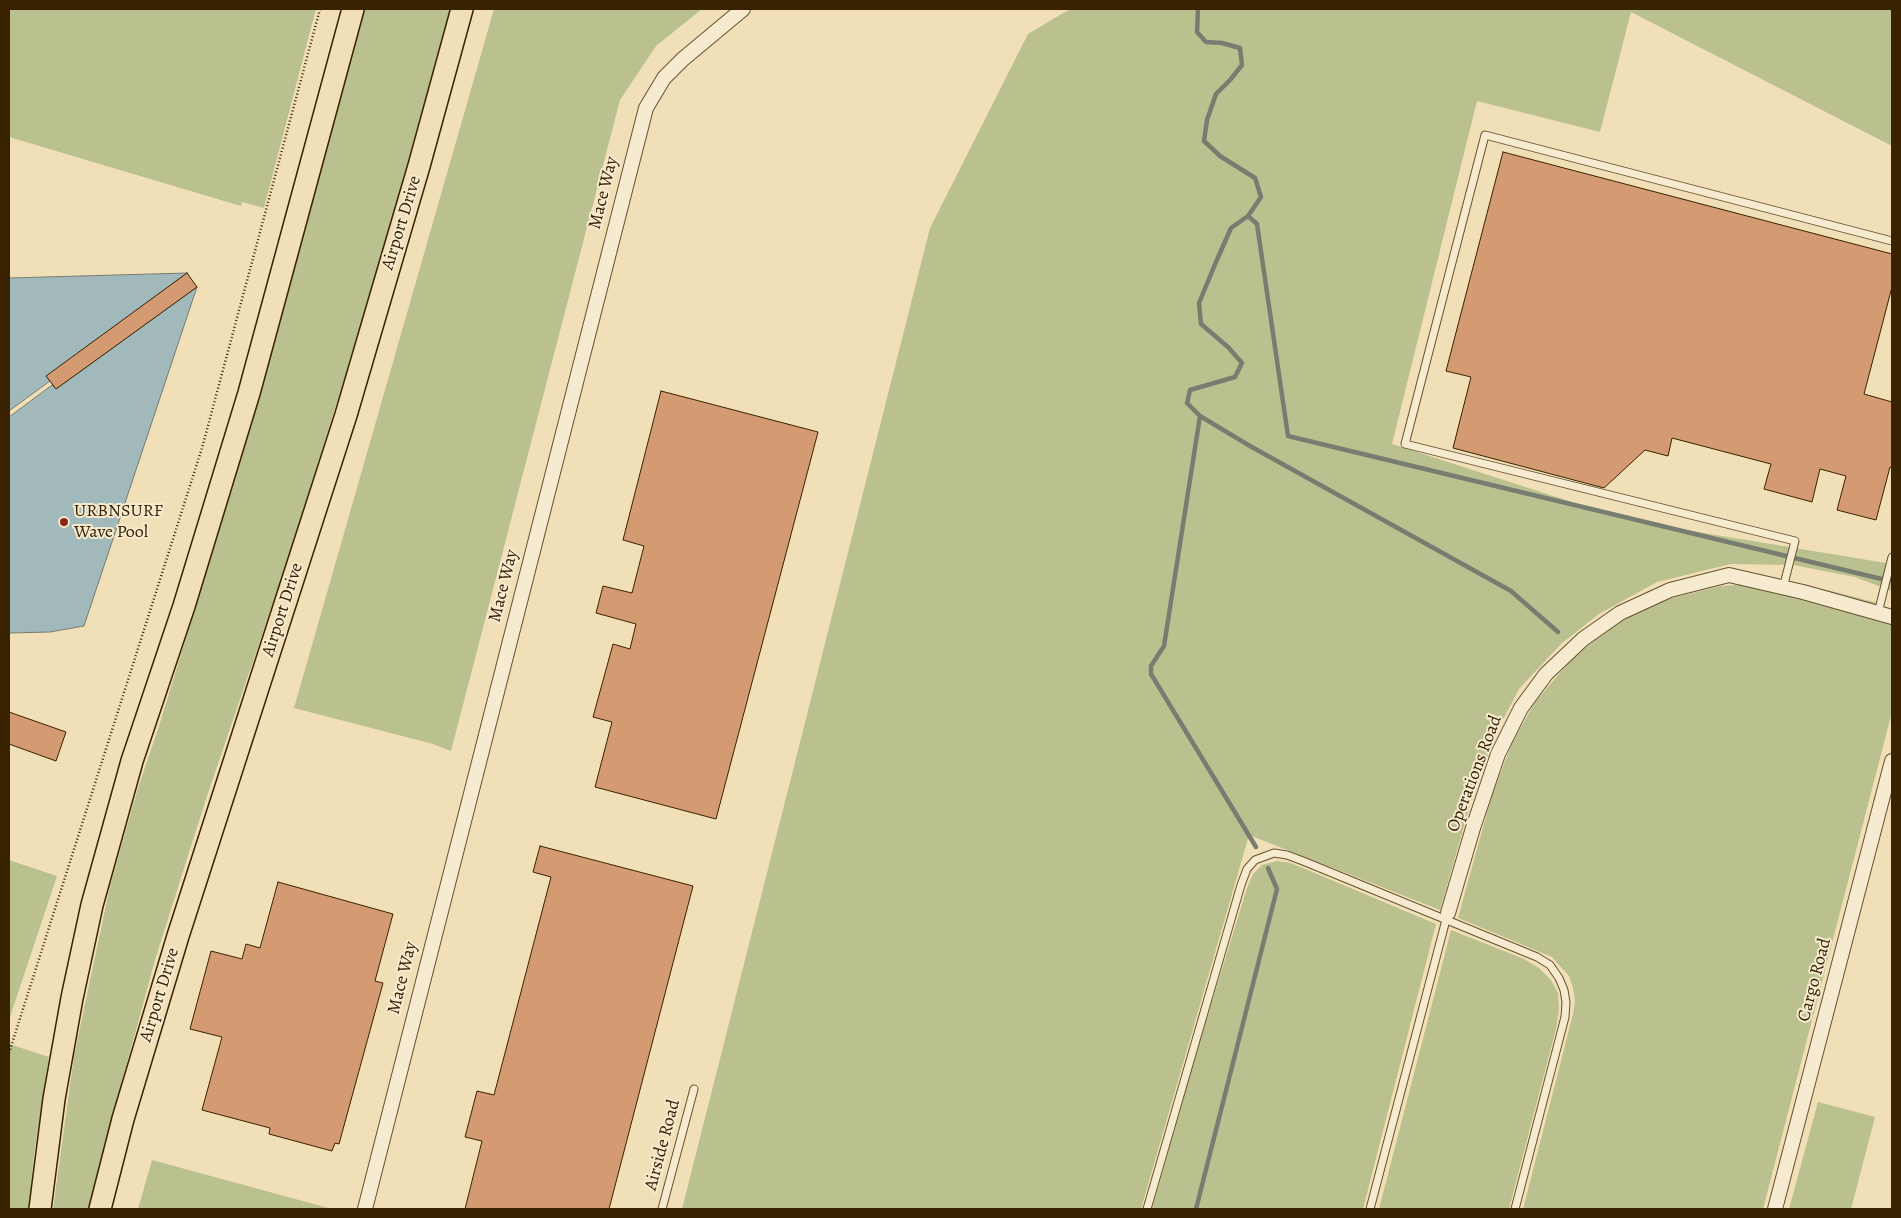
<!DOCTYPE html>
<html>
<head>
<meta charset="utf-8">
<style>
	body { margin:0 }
	#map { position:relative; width:1901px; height:1218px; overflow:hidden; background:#f1dfb7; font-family:Alegreya,serif }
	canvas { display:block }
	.frame { position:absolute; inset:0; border:10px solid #382200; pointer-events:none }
</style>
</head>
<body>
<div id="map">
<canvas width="1901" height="1218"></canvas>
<div class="frame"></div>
</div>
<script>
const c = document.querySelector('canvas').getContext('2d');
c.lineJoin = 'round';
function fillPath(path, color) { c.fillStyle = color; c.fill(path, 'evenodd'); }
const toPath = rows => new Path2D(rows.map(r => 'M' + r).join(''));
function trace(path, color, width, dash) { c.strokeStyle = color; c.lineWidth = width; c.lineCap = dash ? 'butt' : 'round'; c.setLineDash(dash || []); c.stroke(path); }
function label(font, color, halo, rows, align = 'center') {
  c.font = font + ' Alegreya,serif'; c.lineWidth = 4; c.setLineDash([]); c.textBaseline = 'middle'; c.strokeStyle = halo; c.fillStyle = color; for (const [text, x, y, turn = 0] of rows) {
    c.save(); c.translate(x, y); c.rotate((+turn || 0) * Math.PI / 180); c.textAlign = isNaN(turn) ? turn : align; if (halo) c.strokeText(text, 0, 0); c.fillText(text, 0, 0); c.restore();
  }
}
fillPath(toPath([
	[9,9,316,9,264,208,242,202,241,206,9,137],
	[365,9,450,9,376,277,288,559,206,799,155,960,104,1148,89,1209,53,1209,74,1056,110,886,138,788,159,726,261,393,319,159,338,90],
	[494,9,702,9,656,46,620,100,451,751,433,744,294,708],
	[1070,9,1892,9,1892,146,1631,12,1600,132,1477,101,1392,444,1631,521,1892,564,1892,590,1889,590,1855,577,1793,565,1731,564,1657,582,1599,614,1561,644,1519,689,1496,733,1474,791,1440,910,1249,835,1141,1209,682,1209,930,228,1028,34],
	[1763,583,1823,589,1874,602,1892,610,1892,712,1763,1209,1523,1209,1573,1014,1575,1002,1573,988,1569,976,1552,957,1458,918,1491,798,1512,743,1535,702,1572,659,1613,625,1664,600,1721,586],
	[9,860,57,876,9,1020],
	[1277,861,1291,863,1436,924,1363,1209,1152,1209,1199,1044,1247,888,1253,874,1262,865],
	[1451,930,1524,959,1539,968,1551,980,1558,993,1559,1009,1556,1029,1509,1209,1379,1209],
	[9,1044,49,1057,34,1154,29,1209,9,1209],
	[1818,1102,1875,1117,1851,1209,1789,1209],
	[152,1160,332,1209,138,1209]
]), '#bbc18e');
const water = toPath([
	[187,273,47,377,50,381,9,411,9,278,187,273],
	[197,287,84,626,50,632,9,633,9,417,52,385,56,389,197,287]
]);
fillPath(water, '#a1b9bb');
trace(water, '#777d70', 1);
trace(toPath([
	[1198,9,1197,32,1206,42,1222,43,1240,48,1242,65,1230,80,1216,94,1207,120,1204,141,1220,156,1255,178,1261,197,1248,216,1231,228,1216,262,1199,303,1201,324,1228,347,1242,363,1235,377,1190,390,1187,403,1200,416,1164,646,1151,666,1151,674,1256,847],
	[1248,216,1257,224,1288,436,1890,581],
	[1200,416,1250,446,1511,591,1558,632],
	[1196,1209,1277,889,1268,868]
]), '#777d70', 4.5);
const building = toPath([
	[1503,152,1892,254,1892,287,1864,394,1892,402,1892,468,1890,467,1876,520,1837,510,1846,476,1820,469,1812,502,1764,489,1771,464,1672,438,1668,456,1645,450,1604,488,1453,448,1471,377,1446,371,1503,152],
	[187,273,197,287,56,389,46,376,187,273],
	[661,391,818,432,716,819,595,787,612,722,593,717,613,644,630,649,636,624,596,613,603,586,632,593,644,546,623,540,661,391],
	[9,712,66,732,56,761,9,744,9,712],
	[540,846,693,886,609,1209,465,1209,482,1141,465,1137,477,1091,494,1095,551,877,533,872,540,846],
	[278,882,393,914,375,981,383,983,339,1144,335,1143,332,1151,269,1134,270,1128,202,1110,222,1037,190,1029,211,951,242,959,246,944,260,948,278,882]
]);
fillPath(building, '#d49a71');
trace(building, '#382200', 1);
const lane = toPath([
	[1783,588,1795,541,1405,444,1485,135,1892,241],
	[1878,613,1892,557],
	[662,1209,694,1089],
	[1147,1209,1241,885,1247,869,1255,860,1274,853,1287,855,1303,861,1537,957,1550,965,1559,978,1564,990,1566,1002,1565,1017,1515,1209],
	[1370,1209,1447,916]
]);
const street = toPath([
	[1448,913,1473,828,1498,754,1521,708,1546,674,1583,639,1620,613,1670,590,1729,575,1803,592,1892,617],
	[365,1209,646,108,664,78,683,59,743,9],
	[1775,1209,1892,761]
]);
const primary = toPath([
	[40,1209,54,1099,72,998,92,905,132,761,184,606,249,393,353,9],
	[100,1209,123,1119,178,936,346,415,419,166,462,9]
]);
trace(lane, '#66512e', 9);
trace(street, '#66512e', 16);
trace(primary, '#382200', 24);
trace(toPath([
	[9,1053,202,448,320,9]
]), '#382200', 2.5, [1, 2.5]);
trace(lane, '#f6ead0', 7);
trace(street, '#f6ead0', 14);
trace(primary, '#f1dfb7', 21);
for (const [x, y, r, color] of [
	[64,522,5,"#8f2418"]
]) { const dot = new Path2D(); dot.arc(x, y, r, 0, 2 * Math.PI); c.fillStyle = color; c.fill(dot); trace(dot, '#f6ead0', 2); }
label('18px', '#382200', '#f6ead0', [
	["Mace Way",604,193,-76],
	["Airport Drive",402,223,-73],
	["Mace Way",504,586,-76],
	["Airport Drive",283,610,-72],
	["Operations Road",1475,774,-69],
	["Mace Way",403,978,-76],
	["Cargo Road",1815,980,-75],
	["Airport Drive",160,995,-73],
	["Airside Road",663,1145,-75]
]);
label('18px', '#382200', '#f6ead0', [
	["URBNSURF",74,512],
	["Wave Pool",74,533]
], 'left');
</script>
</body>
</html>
